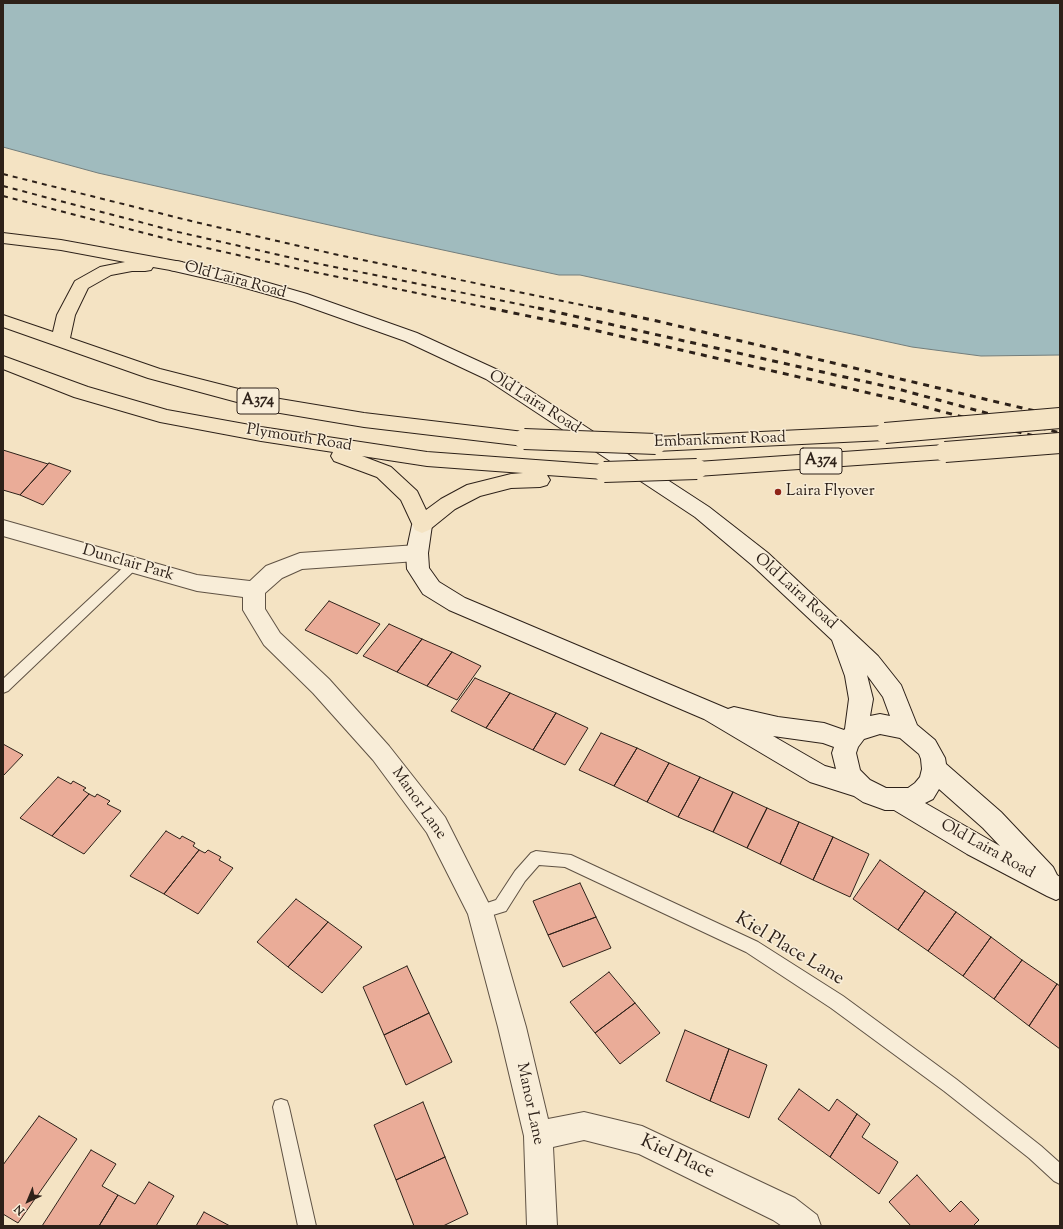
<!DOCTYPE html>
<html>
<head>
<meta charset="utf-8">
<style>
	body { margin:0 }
	#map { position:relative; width:1063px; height:1229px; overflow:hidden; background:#f4e3c3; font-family:"Sorts Mill Goudy",serif }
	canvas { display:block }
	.frame { position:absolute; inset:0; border:4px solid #2d2119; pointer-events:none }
	.north { position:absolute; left:8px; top:1181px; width:40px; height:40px; -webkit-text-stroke:3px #f8edd8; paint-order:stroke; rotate:224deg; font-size:11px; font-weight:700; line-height:16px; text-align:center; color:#2d2119 }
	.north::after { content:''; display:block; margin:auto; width:14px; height:18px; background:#2d2119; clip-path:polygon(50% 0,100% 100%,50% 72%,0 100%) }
</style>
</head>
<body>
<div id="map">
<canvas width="1063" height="1229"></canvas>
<div class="frame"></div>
<div class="north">N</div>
</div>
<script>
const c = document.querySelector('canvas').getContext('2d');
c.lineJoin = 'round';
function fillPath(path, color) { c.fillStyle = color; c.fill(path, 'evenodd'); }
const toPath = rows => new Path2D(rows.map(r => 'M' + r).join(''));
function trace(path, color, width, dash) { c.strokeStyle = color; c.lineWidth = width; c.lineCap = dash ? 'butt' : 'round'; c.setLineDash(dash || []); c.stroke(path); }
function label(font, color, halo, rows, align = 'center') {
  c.font = font + ' "Sorts Mill Goudy",serif'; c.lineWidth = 3; c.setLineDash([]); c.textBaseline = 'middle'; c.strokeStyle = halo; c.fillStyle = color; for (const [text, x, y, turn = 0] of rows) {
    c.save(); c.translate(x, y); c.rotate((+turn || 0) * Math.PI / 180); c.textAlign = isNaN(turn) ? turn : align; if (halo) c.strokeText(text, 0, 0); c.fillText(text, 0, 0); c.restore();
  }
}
const water = toPath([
	[3,3,1060,3,1060,355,981,356,912,347,580,275,559,275,378,236,98,173,3,147,3,3]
]);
fillPath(water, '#a0bbbe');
trace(water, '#727d7c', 1);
const building = toPath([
	[3,450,48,464,20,495,3,490,3,450],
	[49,463,71,471,43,505,20,495,49,463],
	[329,601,380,624,357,654,305,630,329,601],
	[389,624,422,639,397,672,363,656,389,624],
	[422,639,452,652,427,686,397,672,422,639],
	[452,652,481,666,457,700,427,686,452,652],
	[475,678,510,693,486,728,451,711,475,678],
	[510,693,556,713,533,750,486,728,510,693],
	[556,713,588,728,565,765,533,750,556,713],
	[601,733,637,748,614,786,579,770,601,733],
	[3,744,23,755,3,776,3,744],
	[637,748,669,763,647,802,614,786,637,748],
	[669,763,700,777,678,817,647,802,669,763],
	[58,777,71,784,73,781,86,788,83,790,89,794,52,836,20,818,58,777],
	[700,777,733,792,713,832,678,817,700,777],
	[733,792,767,808,747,848,713,832,733,792],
	[89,794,95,797,97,794,110,801,107,804,121,811,84,854,52,836,89,794],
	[767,808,799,822,780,864,747,848,767,808],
	[799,822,833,837,813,880,780,864,799,822],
	[166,831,180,839,182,836,195,843,193,846,199,850,164,894,130,876,166,831],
	[833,837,869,854,850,897,813,880,833,837],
	[199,850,205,853,208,850,221,857,219,860,233,868,198,914,164,894,199,850],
	[880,860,925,891,898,930,853,899,880,860],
	[580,883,596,917,548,935,533,901,580,883],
	[925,891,956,912,928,951,898,930,925,891],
	[296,899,328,922,288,967,257,942,296,899],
	[956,912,991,937,963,976,928,951,956,912],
	[596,917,611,948,563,967,548,935,596,917],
	[328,922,362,947,322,993,288,967,328,922],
	[991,937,1022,960,994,999,963,976,991,937],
	[1022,960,1057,984,1029,1026,994,999,1022,960],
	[407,966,429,1013,384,1035,363,987,407,966],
	[609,972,635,1003,595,1033,570,1002,609,972],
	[1057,984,1060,986,1060,1049,1029,1026,1057,984],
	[635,1003,660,1033,620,1064,595,1033,635,1003],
	[429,1013,452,1062,406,1085,384,1035,429,1013],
	[685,1030,729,1049,710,1101,666,1081,685,1030],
	[729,1049,767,1065,749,1118,710,1101,729,1049],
	[799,1089,829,1111,837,1099,857,1114,830,1157,778,1119,799,1089],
	[423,1102,445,1157,396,1180,374,1125,423,1102],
	[857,1114,870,1124,862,1137,898,1162,879,1194,830,1157,857,1114],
	[39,1116,77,1139,18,1223,3,1214,3,1165,39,1116],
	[91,1150,116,1164,102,1186,118,1195,99,1226,42,1226,91,1150],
	[445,1157,468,1214,443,1226,414,1226,396,1180,445,1157],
	[917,1175,950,1212,961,1201,979,1220,973,1226,911,1226,889,1202,917,1175],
	[149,1182,174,1196,156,1226,99,1226,118,1195,135,1204,149,1182],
	[204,1212,230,1226,196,1226,204,1212]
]);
fillPath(building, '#eaac98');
trace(building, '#2d2119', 1);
const service = toPath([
	[133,560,137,562,139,565,137,568,8,691,3,693,3,679,129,562,133,560],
	[536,851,571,855,758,942,843,996,956,1079,1041,1146,1060,1163,1060,1184,1054,1181,1029,1158,944,1091,831,1008,746,952,565,867,539,865,525,881,506,911,480,919,475,917,472,912,475,907,496,900,515,871,531,853,536,851],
	[281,1099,287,1101,289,1107,316,1226,298,1226,273,1107,275,1101,281,1099]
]);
const minor = toPath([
	[3,520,197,575,250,581,266,566,300,553,417,545,424,547,428,553,424,559,417,561,302,569,282,578,265,593,265,609,280,633,329,679,389,746,445,817,493,912,526,1027,548,1119,584,1112,642,1126,795,1198,817,1215,821,1226,782,1226,773,1220,639,1154,584,1140,553,1147,557,1226,527,1226,524,1136,498,1027,468,914,427,833,373,760,313,693,264,645,243,610,243,597,197,591,3,536,3,520]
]);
const secondary = toPath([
	[176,261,234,273,307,294,417,333,500,371,709,507,768,553,878,656,901,685,917,725,935,740,945,758,946,764,1001,812,1053,867,1057,875,1060,877,1060,898,1056,900,1047,896,967,854,894,810,885,810,863,802,854,796,810,782,704,719,449,610,423,594,407,569,406,553,412,525,415,520,422,517,429,520,432,525,428,553,429,568,439,582,465,598,728,709,734,707,778,717,824,723,844,730,845,729,849,699,845,676,832,640,752,565,695,517,486,379,405,341,295,302,231,284,170,270,167,266,170,262,176,261],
	[867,675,883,697,890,716,880,714,870,716,873,699,867,675],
	[880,734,900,738,919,754,921,759,922,769,920,777,915,783,908,788,886,788,870,780,860,770,856,753,858,747,864,739,880,734],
	[773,736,823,743,834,747,832,753,836,769,825,766,773,736],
	[939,789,983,828,1000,846,925,803,933,799,939,789]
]);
const primary = toPath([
	[3,233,61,240,176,261,182,262,185,266,182,270,176,271,153,267,151,270,145,271,132,271,111,275,88,288,75,315,70,338,160,369,274,398,364,413,524,432,531,434,534,439,531,444,524,446,364,427,274,412,148,378,3,327,3,315,53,332,57,315,75,281,100,267,125,262,61,250,3,243,3,233],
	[3,356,88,387,167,410,261,427,427,452,604,465,611,467,614,472,611,477,604,479,547,475,550,480,547,485,540,487,511,488,480,496,455,509,429,530,422,533,415,530,401,500,377,477,334,461,331,456,333,452,261,441,160,422,74,397,3,369,3,356],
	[362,456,427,466,523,473,511,474,467,485,441,499,426,510,417,491,391,467,362,456],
	[885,426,892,428,895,433,892,438,885,440,656,451,649,449,646,444,649,439,656,437,885,426],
	[945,445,952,447,955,452,952,457,945,459,697,476,690,474,687,469,690,464,697,462,945,445]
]);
trace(service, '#5f5244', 2);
trace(minor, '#5f5244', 2);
trace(secondary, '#2d2119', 2);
trace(primary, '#2d2119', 2);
fillPath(service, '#f8edd8');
fillPath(minor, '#f8edd8');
fillPath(secondary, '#f8edd8');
fillPath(primary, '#f4e3c3');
trace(toPath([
	[3,174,195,222,334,254,601,309],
	[3,186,178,232,310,262,543,309],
	[3,196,171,240,304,270,495,309]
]), '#2d2119', 2, [5, 5]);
trace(toPath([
	[490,308,576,326,895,399,1060,443],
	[538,308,898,389,1060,433],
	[596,308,657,321,1060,417]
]), '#2d2119', 3, [6, 6]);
const primaryBridge = toPath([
	[885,433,1060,418],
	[524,439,656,444],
	[945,452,1060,443],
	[604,472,697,469]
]);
trace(primaryBridge, '#2d2119', 22, []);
trace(primaryBridge, '#f4e3c3', 20);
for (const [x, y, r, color] of [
	[778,492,4,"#8f2418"]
]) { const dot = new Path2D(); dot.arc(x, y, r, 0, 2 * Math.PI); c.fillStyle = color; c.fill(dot); trace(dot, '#f8edd8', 1.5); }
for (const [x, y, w] of [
	[258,401,42],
	[821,461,42]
]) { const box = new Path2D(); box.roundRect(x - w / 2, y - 13, w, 26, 3); c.fillStyle = '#f8edd8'; c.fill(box); trace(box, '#2d2119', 1); }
label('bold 15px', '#2d2119', null, [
	["A374",258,401],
	["A374",821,461]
]);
label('16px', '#2d2119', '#f8edd8', [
	["Old Laira Road",235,281,15],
	["Old Laira Road",534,403,32],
	["Plymouth Road",299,439,9],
	["Embankment Road",720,441,-2],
	["Dunclair Park",128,564,16],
	["Old Laira Road",795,592,42],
	["Manor Lane",418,804,55],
	["Old Laira Road",987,850,29],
	["Manor Lane",529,1104,78]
]);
label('16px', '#2d2119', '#f8edd8', [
	["Laira Flyover",786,492]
], 'left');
label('19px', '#2d2119', '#f8edd8', [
	["Kiel Place Lane",789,950,31],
	["Kiel Place",677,1158,25]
]);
</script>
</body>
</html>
